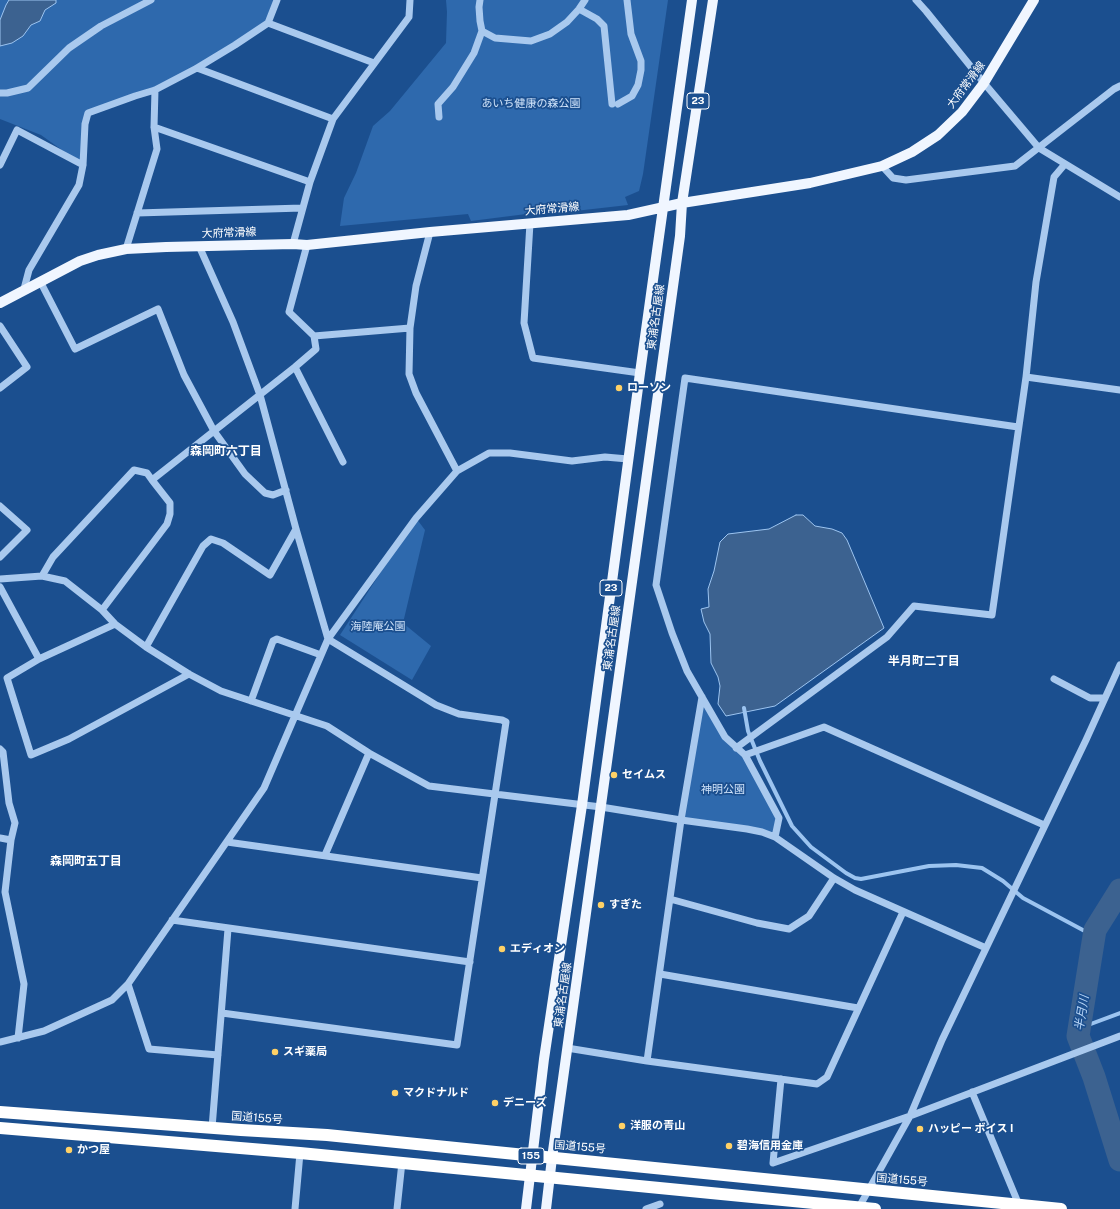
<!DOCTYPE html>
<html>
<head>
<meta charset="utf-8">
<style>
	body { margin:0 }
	canvas { display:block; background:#1b4f8f }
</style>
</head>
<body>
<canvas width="1120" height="1209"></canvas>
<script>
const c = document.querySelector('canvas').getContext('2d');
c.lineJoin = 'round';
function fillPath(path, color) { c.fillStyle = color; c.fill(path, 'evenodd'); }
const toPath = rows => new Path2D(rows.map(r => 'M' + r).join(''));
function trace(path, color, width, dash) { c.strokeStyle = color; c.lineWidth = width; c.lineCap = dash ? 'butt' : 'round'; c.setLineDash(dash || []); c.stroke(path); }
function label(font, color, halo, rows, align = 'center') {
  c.font = font + ' "Public Sans","Noto Sans JP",sans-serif'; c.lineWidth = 3.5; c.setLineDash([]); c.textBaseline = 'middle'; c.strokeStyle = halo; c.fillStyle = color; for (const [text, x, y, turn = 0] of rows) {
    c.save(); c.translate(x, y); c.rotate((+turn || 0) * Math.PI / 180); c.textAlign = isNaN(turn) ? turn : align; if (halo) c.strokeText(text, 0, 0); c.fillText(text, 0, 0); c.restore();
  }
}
fillPath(toPath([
	[0,0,277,0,268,23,155,90,88,113,83,165,41,135,0,119],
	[446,0,668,0,643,174,639,191,625,197,628,205,575,211,574,205,542,208,542,212,471,221,468,214,340,226,344,198,356,173,373,126,390,111,446,43,447,12],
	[416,518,425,530,403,623,431,646,412,680,340,635],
	[702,697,725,737,745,755,779,818,775,837,681,820]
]), '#2e69ad');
const water = toPath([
	[9,0,56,0,56,3,45,10,40,21,31,25,23,36,12,43,0,46,0,20,6,5,9,0],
	[796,515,803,515,815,526,832,529,842,533,847,540,884,628,775,706,726,716,718,704,720,686,718,677,711,663,710,634,704,622,701,609,709,607,708,589,714,571,720,542,728,534,769,529,796,515]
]);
fillPath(water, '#3c6290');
trace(water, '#9cc4f0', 1);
trace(toPath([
	[744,708,748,731,760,761,792,826,811,847,846,873,855,878,861,879,929,866,956,865,982,868,1003,881,1023,898,1094,936],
	[1080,1028,1120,1013]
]), '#9cc4f0', 4);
trace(toPath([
	[1120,890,1095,930,1078,1036,1094,1077,1120,1160]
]), '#3c6290', 23);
trace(toPath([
	[480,0,479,7,480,21,482,31,495,38,531,41,550,34,567,22,579,9,585,0],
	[916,0,926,11,984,83,1039,148,1120,197],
	[579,9,597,19,604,26,612,104],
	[268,23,374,63],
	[197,68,333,119],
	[0,93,7,93,28,88,69,48,101,26,151,0],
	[618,104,632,96,638,85,641,70,641,61,631,34,627,0],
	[439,117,438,104,453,87,474,53,482,31],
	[154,127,310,182],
	[0,165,17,130,83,165],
	[882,166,893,178,906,180,1015,166,1114,89,1120,86],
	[137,213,302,208],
	[530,223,524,323,533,358,640,373],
	[430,232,416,286,410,328,409,374,416,393,457,471],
	[293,244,310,182,333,119,409,17,410,0],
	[307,245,289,312,314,336,410,328],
	[199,246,233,322,260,395,296,529,328,639,436,705,459,714,502,720,506,722,457,1045,222,1013],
	[126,249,157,149,154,127,155,90],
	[40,281,75,349,158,309,184,375,214,431,245,474,265,493,273,495,286,490],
	[24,289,29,270,79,185,83,165,85,124,88,113,135,96,155,90,197,68,235,45,268,23,277,0],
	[0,326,27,367,0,388],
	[295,367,343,462],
	[1026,377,1120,390],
	[0,506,27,530,0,557],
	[42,576,53,557,134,470,147,473,152,480,295,367,316,349,314,336],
	[0,579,42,576,65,581,102,610,115,624,146,647,189,674,221,691,327,726,369,753,429,786,601,807,681,820,747,829,762,832,775,837,834,878,855,890,986,948],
	[0,587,39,659],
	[102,610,167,524,170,514,170,503,152,480],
	[115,624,39,659,7,678,31,755,69,739,189,674],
	[146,647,203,546,211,539,223,543,270,575,296,529],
	[1054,679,1090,698,1105,698],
	[251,701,273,641,277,639,321,655],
	[736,748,887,637,914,606,992,615,1026,377,1036,282,1054,177,1065,164],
	[0,749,3,752,9,803,15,823,11,840,5,892,24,984,18,1038],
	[745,755,824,727,1044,825],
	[775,837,779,818,745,755,725,737,687,671,672,633,656,585,685,378,1018,427],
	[0,838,11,840],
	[227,842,482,878],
	[325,855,369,753],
	[670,899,757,923,789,929,809,916,834,878],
	[172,920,470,962],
	[660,974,858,1008],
	[128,984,149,1049,218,1055],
	[0,1042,44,1031,112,1000,128,984,264,788,328,639,416,518,457,471,489,453,510,453,572,461,605,457,628,459],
	[567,1048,647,1061,817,1084,827,1077,903,912],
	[647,1061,681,820,702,697],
	[781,1079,773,1163,910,1116,1120,1036],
	[972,1092,1019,1205],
	[212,1128,228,929],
	[295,1209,300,1153],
	[397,1209,402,1162],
	[646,1209,660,1204],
	[858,1209,910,1116,942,1040,1086,740,1120,665]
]), '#a9c9ee', 7);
trace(toPath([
	[0,303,80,261,98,255,126,249,166,247,293,244,307,245,430,232,628,215,682,203,810,183,882,166,912,152,938,135,962,112,984,83,1034,0],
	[526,1209,544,1059,582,805,640,373,692,0],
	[546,1209,552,1158,680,236,682,203,713,0]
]), '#f0f6ff', 10);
trace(toPath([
	[0,1112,241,1130,327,1135,1061,1209],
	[0,1128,300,1153,875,1209]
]), '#fff', 12);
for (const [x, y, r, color] of [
	[619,388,4,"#ffd166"],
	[614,775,4,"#ffd166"],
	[601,905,4,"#ffd166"],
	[502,949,4,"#ffd166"],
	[275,1052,4,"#ffd166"],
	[395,1093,4,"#ffd166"],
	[495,1103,4,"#ffd166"],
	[622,1126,4,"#ffd166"],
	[920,1129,4,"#ffd166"],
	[729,1146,4,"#ffd166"],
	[69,1150,4,"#ffd166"]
]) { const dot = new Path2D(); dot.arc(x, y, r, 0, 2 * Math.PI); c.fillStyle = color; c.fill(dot); trace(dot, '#1b4f8f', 1.5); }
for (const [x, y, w] of [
	[698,101,22],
	[611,588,22],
	[531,1156,26]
]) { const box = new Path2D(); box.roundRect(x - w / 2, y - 8, w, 16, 3); c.fillStyle = '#1b4f8f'; c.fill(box); trace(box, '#fff', 1); }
label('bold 10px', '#fff', null, [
	["23",698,101],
	["23",611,588],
	["155",531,1156]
]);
label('11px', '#fff', '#1b4f8f', [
	["大府常滑線",966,85,-53],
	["大府常滑線",552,209,-5],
	["大府常滑線",229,233,-2],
	["東浦名古屋線",656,317,-82],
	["東浦名古屋線",612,638,-82],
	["東浦名古屋線",563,995,-82],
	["国道155号",257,1118,4],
	["国道155号",580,1147,5],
	["国道155号",902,1180,5]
]);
label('11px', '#cfe3fa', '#1b4f8f', [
	["あいち健康の森公園",531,104],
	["海陸庵公園",378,627],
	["神明公園",723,790]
]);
label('bold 11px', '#fff', '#1b4f8f', [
	["ローソン",627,388],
	["セイムス",622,775],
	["すぎた",609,905],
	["エディオン",510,949],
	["スギ薬局",283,1052],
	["マクドナルド",403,1093],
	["デニーズ",503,1103],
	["洋服の青山",630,1126],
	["ハッピー ボイス I",928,1129],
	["碧海信用金庫",737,1146],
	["かつ屋",77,1150]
], 'left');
label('bold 12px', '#fff', '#1b4f8f', [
	["森岡町六丁目",226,451],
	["半月町二丁目",924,661],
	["森岡町五丁目",86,861]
]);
label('italic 12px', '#b5d3f5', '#1b4f8f', [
	["半月川",1082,1013,-81]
]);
</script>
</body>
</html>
